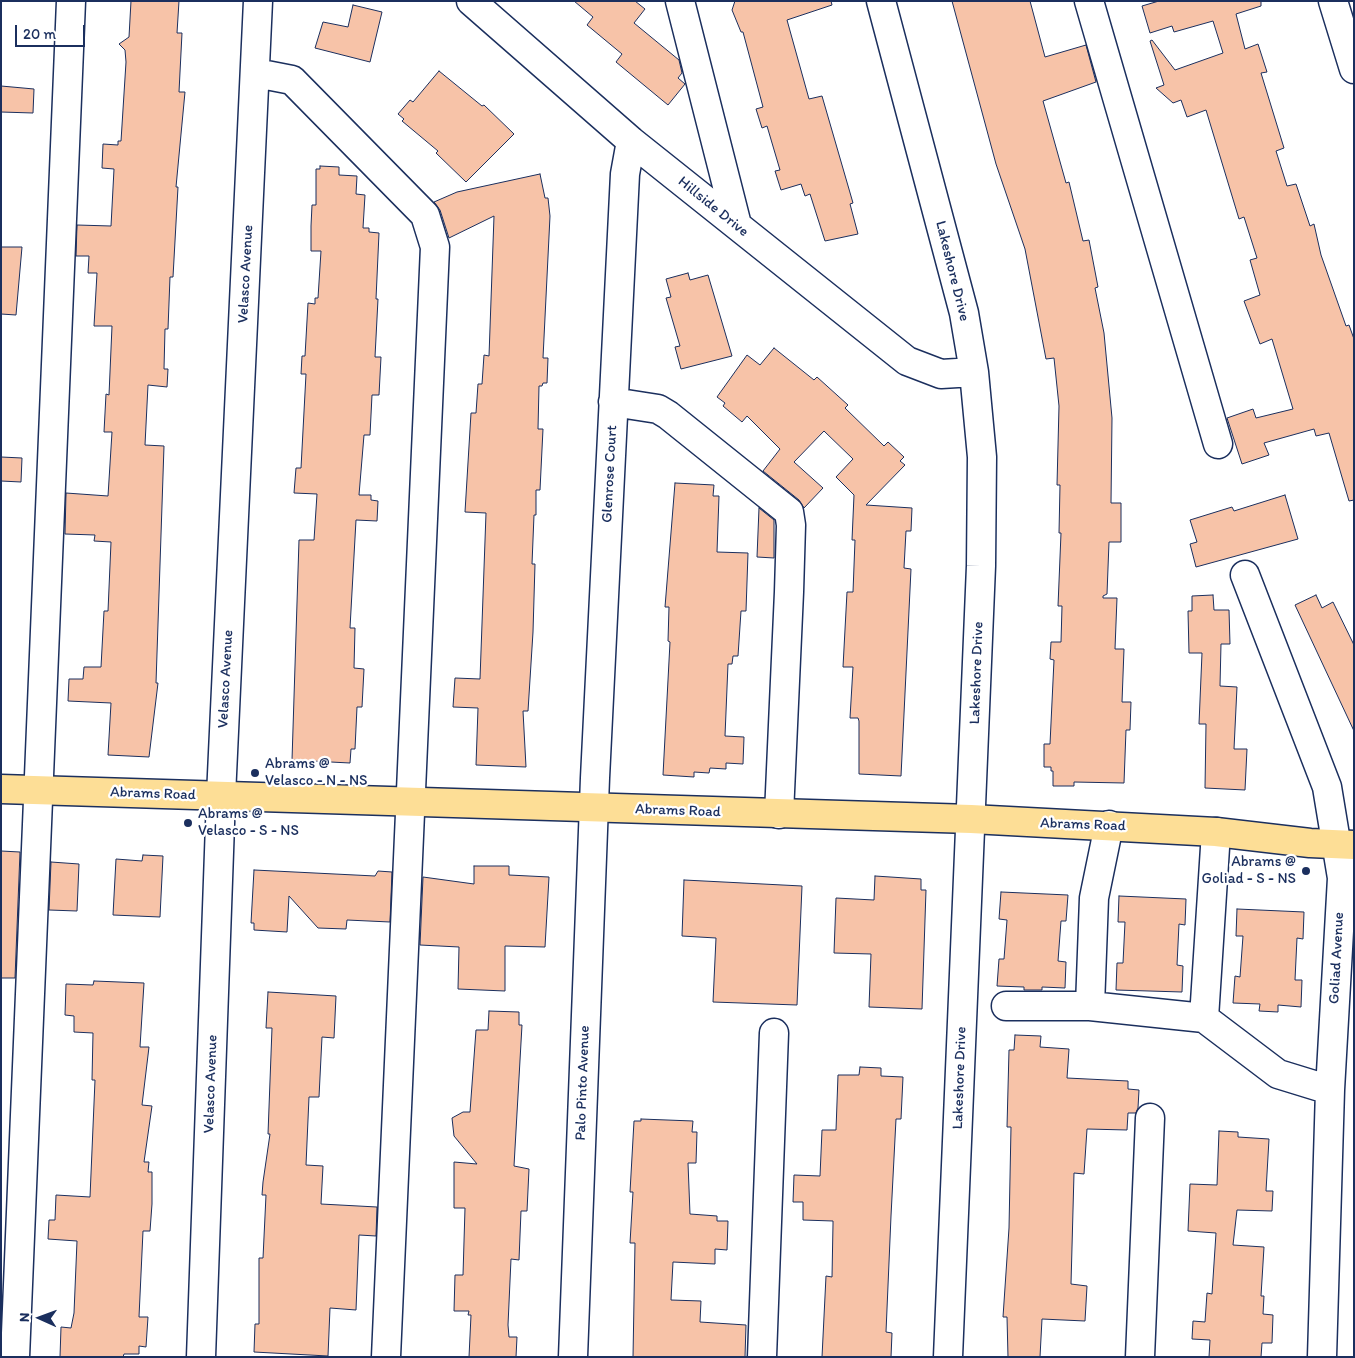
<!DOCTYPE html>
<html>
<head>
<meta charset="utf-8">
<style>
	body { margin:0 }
	#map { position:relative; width:1355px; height:1358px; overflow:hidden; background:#fff; font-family:Itim,sans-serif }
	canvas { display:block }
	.frame { position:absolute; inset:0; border:2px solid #1b2f5e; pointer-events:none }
	.north { position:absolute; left:15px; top:1293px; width:50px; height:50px; -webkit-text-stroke:4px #fff; paint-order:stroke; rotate:272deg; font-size:14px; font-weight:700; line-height:20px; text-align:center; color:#1b2f5e }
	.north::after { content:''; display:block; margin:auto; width:18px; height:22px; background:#1b2f5e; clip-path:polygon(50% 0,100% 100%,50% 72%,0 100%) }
	.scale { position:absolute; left:15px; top:25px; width:70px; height:22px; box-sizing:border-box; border:2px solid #1b2f5e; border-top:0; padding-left:6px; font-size:15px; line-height:18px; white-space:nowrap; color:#1b2f5e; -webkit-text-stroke:4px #fff; paint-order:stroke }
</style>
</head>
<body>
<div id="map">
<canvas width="1355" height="1358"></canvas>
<div class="frame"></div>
<div class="north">N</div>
<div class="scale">20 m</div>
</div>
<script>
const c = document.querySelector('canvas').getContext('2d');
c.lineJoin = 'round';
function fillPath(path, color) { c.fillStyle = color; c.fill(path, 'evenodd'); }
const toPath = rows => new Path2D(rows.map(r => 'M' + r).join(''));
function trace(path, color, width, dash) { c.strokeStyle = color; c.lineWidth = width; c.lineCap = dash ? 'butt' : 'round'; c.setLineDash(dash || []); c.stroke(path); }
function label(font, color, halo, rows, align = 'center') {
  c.font = font + ' Itim,sans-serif'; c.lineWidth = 4.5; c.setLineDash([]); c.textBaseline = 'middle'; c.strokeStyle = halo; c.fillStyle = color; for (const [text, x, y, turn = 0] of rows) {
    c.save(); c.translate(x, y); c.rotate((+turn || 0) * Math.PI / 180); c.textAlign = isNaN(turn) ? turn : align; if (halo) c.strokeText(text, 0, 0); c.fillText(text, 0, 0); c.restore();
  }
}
const building = toPath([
	[131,1,179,1,177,33,182,33,179,92,185,92,176,187,178,187,173,277,170,277,168,329,165,329,164,369,168,369,167,387,148,385,145,445,164,446,156,683,158,683,149,757,108,755,111,703,68,701,69,679,83,679,84,667,101,667,104,611,108,611,111,542,94,541,95,535,65,534,66,493,108,496,112,432,104,432,106,394,109,395,112,326,94,326,97,273,88,273,89,256,76,256,77,225,111,226,114,169,102,168,103,144,118,145,118,141,121,141,126,62,125,50,119,44,129,37,131,1],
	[574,1,635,1,645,9,634,23,679,60,682,73,678,78,685,84,668,105,616,62,622,54,587,25,593,17,574,1],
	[735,1,831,1,832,5,787,20,809,99,822,96,853,203,850,204,858,234,825,241,810,194,805,196,801,184,781,190,775,171,780,170,767,126,762,128,756,109,763,107,743,32,741,32,732,10,735,1],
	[952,1,1030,1,1045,57,1086,45,1096,82,1043,101,1066,183,1069,182,1083,241,1089,240,1098,287,1095,288,1104,333,1112,418,1111,503,1121,503,1121,542,1109,542,1107,594,1103,596,1103,598,1117,598,1115,649,1124,649,1122,702,1131,702,1130,730,1126,730,1124,783,1074,782,1074,786,1053,786,1053,771,1051,771,1051,767,1044,767,1044,744,1050,744,1054,660,1050,659,1051,642,1061,642,1062,606,1058,606,1061,533,1059,533,1060,485,1057,485,1059,406,1054,358,1046,359,1025,249,996,164,952,1],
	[1159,1,1261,1,1261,6,1236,14,1245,49,1258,44,1267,72,1261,73,1284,148,1276,151,1287,186,1296,184,1310,226,1314,224,1321,255,1346,326,1349,325,1354,339,1354,500,1349,501,1329,433,1316,436,1314,429,1264,443,1269,455,1242,464,1227,418,1253,409,1256,418,1293,409,1272,339,1260,344,1244,301,1260,295,1250,260,1257,258,1244,217,1239,219,1206,110,1187,117,1181,100,1173,103,1156,88,1164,85,1150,41,1152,40,1175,70,1223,53,1213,21,1174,32,1172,26,1150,33,1142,6,1159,1],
	[353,5,382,12,370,62,315,48,323,22,348,27,353,5],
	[439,71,482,106,484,105,514,134,466,182,436,153,438,151,402,121,404,119,398,114,410,100,413,102,439,71],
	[1,86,34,89,33,113,1,112,1,86],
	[320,166,339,167,339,175,357,176,356,194,365,195,363,228,369,228,369,232,379,233,376,299,378,299,375,357,381,357,379,395,372,395,370,435,364,435,359,495,371,495,371,500,378,501,377,521,356,520,350,628,355,628,354,668,364,669,362,707,357,707,355,749,351,749,350,763,292,760,299,540,314,540,317,494,294,493,296,468,301,468,306,374,301,374,302,356,305,356,308,303,315,304,315,298,318,298,321,251,311,251,311,226,312,205,316,205,316,169,320,169,320,166],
	[540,174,545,198,548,198,550,216,543,358,548,358,547,383,543,383,542,386,539,386,538,429,543,429,540,490,536,490,536,515,534,515,532,564,535,564,533,632,528,711,523,711,526,767,476,765,478,708,453,707,455,678,480,679,486,513,465,512,471,413,476,413,478,384,482,384,484,355,489,356,494,216,449,238,440,210,434,202,457,192,540,174],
	[1,247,22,247,16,315,1,314,1,247],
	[688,273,690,280,708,275,732,356,681,369,675,347,680,346,666,298,671,297,666,279,688,273],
	[774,348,814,380,817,377,848,405,845,408,884,446,888,442,904,457,900,461,905,465,866,505,912,508,911,531,906,531,904,568,911,569,901,776,859,774,859,721,858,718,850,718,853,667,843,667,847,592,853,592,855,540,852,540,854,495,836,477,853,459,824,431,794,462,823,488,804,508,799,500,763,471,780,449,747,416,742,422,723,406,725,403,717,397,747,355,760,365,774,348],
	[1,457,22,458,21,482,1,481,1,457],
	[675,483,714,485,713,496,719,496,717,552,748,553,746,611,741,611,738,656,733,656,732,664,728,664,725,736,744,737,743,764,726,763,726,769,710,768,709,773,694,772,694,777,663,775,670,642,668,641,669,607,665,607,675,483],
	[1285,495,1298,539,1196,567,1190,544,1197,542,1190,520,1232,507,1234,511,1285,495],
	[759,508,774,520,774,558,757,557,759,508],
	[1213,595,1214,610,1229,610,1230,644,1221,644,1220,686,1237,687,1234,749,1247,749,1245,790,1205,788,1206,724,1199,724,1202,653,1189,653,1188,611,1192,611,1192,596,1213,595],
	[1316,595,1322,608,1333,602,1354,645,1354,731,1295,605,1316,595],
	[1,851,20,852,15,978,1,978,1,851],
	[143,855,163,856,160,917,113,915,116,859,142,861,143,855],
	[51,862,79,864,77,911,49,910,51,862],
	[474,866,509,866,509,875,549,877,545,947,505,946,505,991,458,989,459,947,420,945,423,877,474,884,474,866],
	[254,870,375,876,378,871,392,872,390,922,347,920,346,929,318,928,289,896,287,932,254,930,254,923,251,923,254,870],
	[875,876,921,879,921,890,926,890,922,1009,869,1007,871,954,834,953,836,898,874,900,875,876],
	[684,880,802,886,797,1005,713,1002,716,938,682,936,684,880],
	[1001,892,1068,895,1066,921,1061,921,1058,961,1066,962,1065,988,1042,987,1042,990,1024,990,1024,987,997,986,999,959,1004,959,1007,920,999,919,1001,892],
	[1119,896,1186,899,1185,925,1179,924,1177,965,1183,966,1182,992,1116,990,1117,963,1123,963,1125,922,1118,922,1119,896],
	[1237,909,1304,912,1303,939,1297,938,1295,980,1302,980,1301,1007,1278,1005,1278,1012,1259,1011,1260,1004,1233,1003,1235,976,1240,977,1243,936,1236,936,1237,909],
	[94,981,144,983,140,1047,149,1047,142,1105,152,1106,144,1162,149,1162,148,1172,152,1172,152,1204,150,1231,143,1231,139,1317,148,1317,146,1347,139,1346,139,1354,124,1354,123,1357,60,1357,61,1327,71,1328,74,1313,77,1241,48,1239,49,1220,55,1220,56,1195,90,1197,95,1080,92,1080,93,1033,74,1032,74,1016,65,1015,66,984,93,985,94,981],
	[268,992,336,996,334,1038,322,1037,319,1097,309,1097,306,1165,323,1166,321,1204,377,1207,376,1236,359,1235,356,1310,330,1308,328,1356,254,1352,255,1324,259,1324,259,1258,263,1258,266,1195,262,1195,263,1182,270,1134,268,1134,272,1028,266,1028,268,992],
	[489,1011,519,1012,519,1025,522,1025,514,1166,529,1169,527,1211,521,1211,519,1260,511,1259,508,1325,509,1337,517,1337,516,1357,469,1357,471,1315,468,1315,469,1311,454,1311,455,1275,463,1275,465,1208,454,1208,454,1162,477,1164,454,1136,452,1118,463,1112,470,1112,476,1030,488,1030,489,1011],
	[1015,1035,1041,1036,1040,1047,1069,1049,1067,1078,1128,1081,1128,1089,1139,1090,1138,1108,1136,1113,1128,1113,1127,1130,1087,1129,1084,1174,1074,1173,1071,1284,1087,1286,1085,1321,1042,1319,1040,1357,1008,1357,1007,1317,1003,1317,1009,1228,1011,1127,1007,1127,1009,1050,1014,1050,1015,1035],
	[860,1067,881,1068,881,1076,903,1077,901,1119,896,1119,891,1216,886,1332,892,1333,891,1357,822,1357,826,1276,832,1277,833,1224,833,1221,803,1220,803,1202,793,1202,794,1175,820,1176,822,1130,836,1130,838,1075,859,1075,860,1067],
	[641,1119,693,1121,692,1132,697,1132,696,1163,688,1163,690,1214,717,1216,717,1221,728,1221,727,1250,715,1249,715,1264,673,1262,671,1300,701,1301,700,1322,746,1325,745,1357,633,1357,635,1243,630,1243,633,1192,630,1192,634,1121,641,1121,641,1119],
	[1219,1131,1238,1132,1238,1137,1269,1139,1266,1191,1273,1191,1272,1211,1237,1210,1233,1245,1264,1247,1261,1296,1264,1296,1263,1314,1273,1315,1272,1343,1262,1343,1261,1357,1209,1357,1210,1340,1192,1339,1193,1321,1205,1322,1207,1293,1212,1294,1216,1233,1188,1231,1190,1184,1217,1185,1219,1131]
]);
fillPath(building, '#f7c3a8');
trace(building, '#1b2f5e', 1);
const minor = toPath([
	[471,1,631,141,907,361,941,374,974,372],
	[680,1,737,225],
	[881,1,964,313,974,372,982,457,981,566,948,1357],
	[1089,1,1218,444],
	[1333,1,1354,69],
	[256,73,292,80,425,215,435,247,386,1357],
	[613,402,658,409,668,415,789,512,791,525,789,592,779,814],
	[1245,575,1327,787,1342,878,1330,1090,1322,1357],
	[1006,1006,1090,1006,1204,1018,1278,1074,1330,1090],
	[1090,1006,1094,898,1109,825],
	[1204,1018,1216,832],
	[15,1357,71,1],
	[201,1357,221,796,258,1],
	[573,1357,595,778,625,174,631,141],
	[762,1357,774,1033],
	[1140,1357,1150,1118]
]);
const major = toPath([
	[1,789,971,819,1216,832,1310,843,1354,845]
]);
trace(minor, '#1b2f5e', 31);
trace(major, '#1b2f5e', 31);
trace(minor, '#fff', 28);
trace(major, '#fdde96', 28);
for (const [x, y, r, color] of [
	[255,773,5,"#1b2f5e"],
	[188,823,5,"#1b2f5e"],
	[1306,871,5,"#1b2f5e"]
]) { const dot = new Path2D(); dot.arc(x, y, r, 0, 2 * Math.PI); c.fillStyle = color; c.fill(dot); trace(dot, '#fff', 2); }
label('15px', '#1b2f5e', '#fff', [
	["Hillside Drive",713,207,39],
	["Lakeshore Drive",952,271,76],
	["Velasco Avenue",246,274,-87],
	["Glenrose Court",610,474,-87],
	["Lakeshore Drive",977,673,-88],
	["Velasco Avenue",226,679,-87],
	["Abrams Road",153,794,2],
	["Abrams Road",678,811,2],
	["Abrams Road",1083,825,2],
	["Goliad Avenue",1337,958,-87],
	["Lakeshore Drive",960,1078,-88],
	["Palo Pinto Avenue",583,1083,-88],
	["Velasco Avenue",211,1084,-88]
]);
label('15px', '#1b2f5e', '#fff', [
	["Abrams @",265,764],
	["Velasco - N - NS",265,781],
	["Abrams @",198,814],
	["Velasco - S - NS",198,831],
	["Abrams @",1296,862,"right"],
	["Goliad - S - NS",1296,879,"right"]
], 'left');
</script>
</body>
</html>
